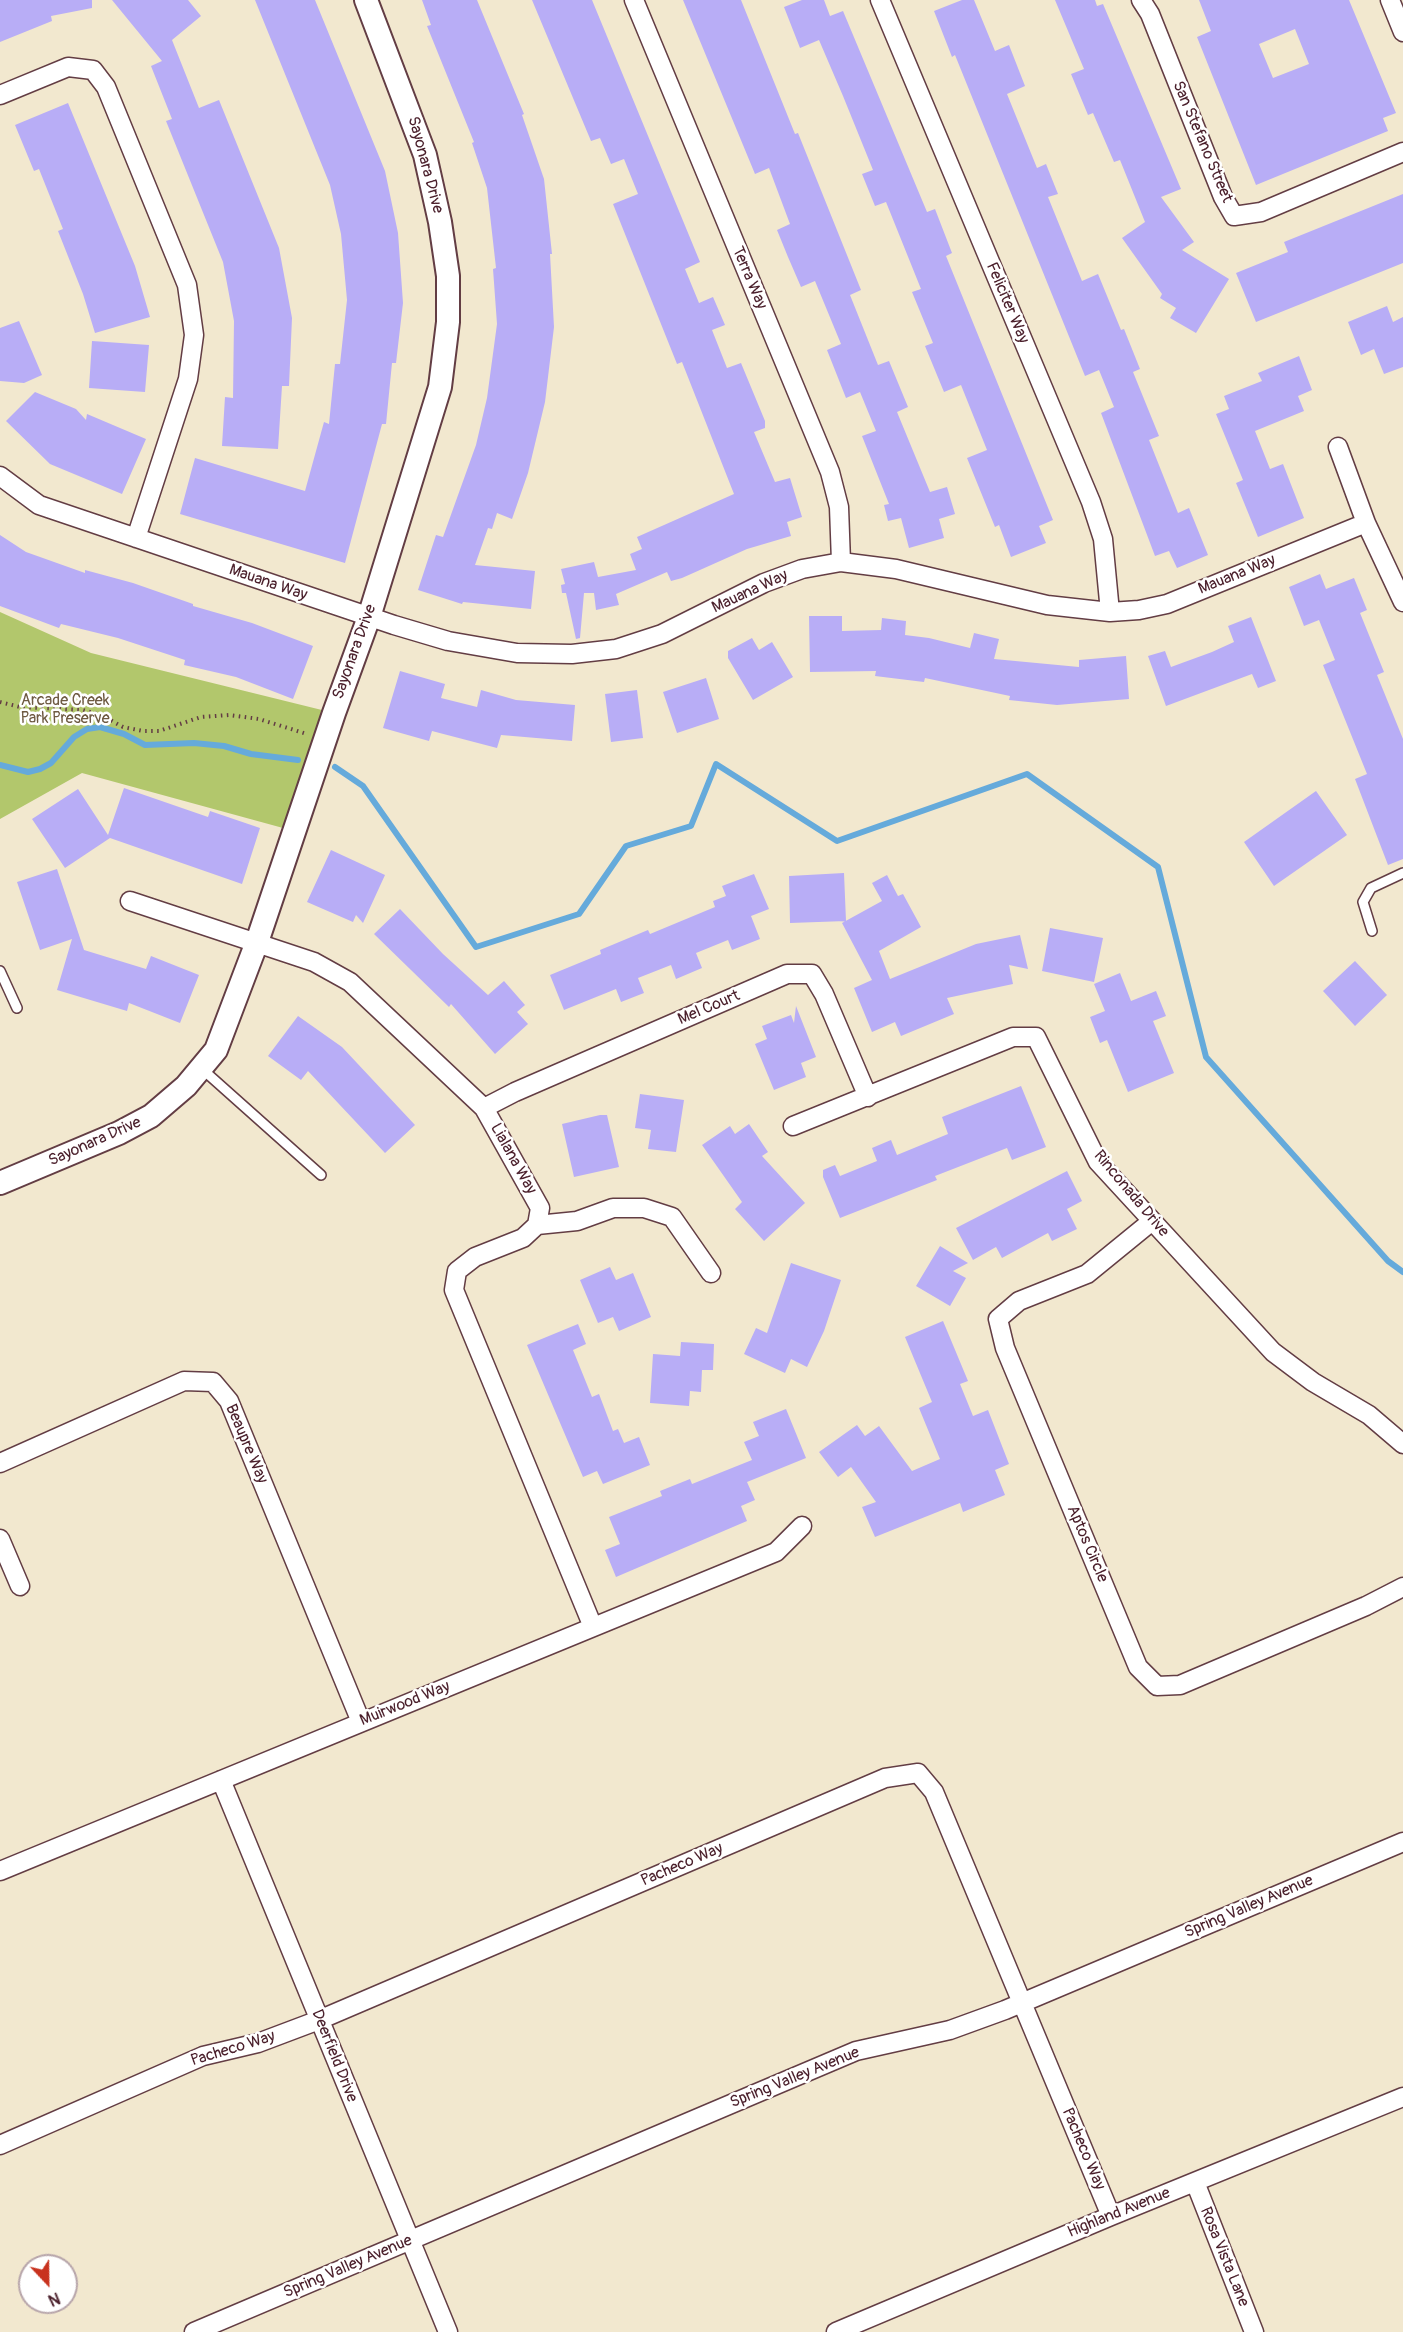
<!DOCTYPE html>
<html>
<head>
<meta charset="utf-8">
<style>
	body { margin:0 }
	#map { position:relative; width:1403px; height:2332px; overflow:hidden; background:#f2e8cf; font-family:Pangolin,sans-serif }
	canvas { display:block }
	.north { position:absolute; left:18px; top:2254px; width:60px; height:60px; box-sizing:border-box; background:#fff; border:2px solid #b7a5aa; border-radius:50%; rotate:158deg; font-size:16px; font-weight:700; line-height:24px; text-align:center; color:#4a1f2b }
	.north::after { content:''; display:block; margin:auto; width:21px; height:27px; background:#c8321e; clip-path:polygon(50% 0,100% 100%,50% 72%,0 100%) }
</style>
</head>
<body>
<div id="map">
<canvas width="1403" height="2332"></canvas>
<div class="north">N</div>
</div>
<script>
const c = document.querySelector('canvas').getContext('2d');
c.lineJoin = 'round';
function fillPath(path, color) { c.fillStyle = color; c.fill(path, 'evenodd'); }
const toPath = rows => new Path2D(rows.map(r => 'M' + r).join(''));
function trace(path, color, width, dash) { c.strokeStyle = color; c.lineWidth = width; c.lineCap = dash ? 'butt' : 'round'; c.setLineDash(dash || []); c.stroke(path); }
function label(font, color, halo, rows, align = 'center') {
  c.font = font + ' Pangolin,sans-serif'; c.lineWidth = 5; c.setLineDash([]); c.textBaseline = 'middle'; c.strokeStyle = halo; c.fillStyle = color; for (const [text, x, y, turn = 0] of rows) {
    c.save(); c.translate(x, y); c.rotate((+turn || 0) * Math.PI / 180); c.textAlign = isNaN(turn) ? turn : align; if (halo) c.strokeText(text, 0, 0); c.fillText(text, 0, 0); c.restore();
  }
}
fillPath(toPath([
	[0,612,91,653,334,713,294,831,82,773,0,819]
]), '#b2c76c');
trace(toPath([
	[0,765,28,772,40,769,51,763,74,737,87,729,100,727,124,734,145,745,194,743,224,746,251,754,298,760],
	[335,767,363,786,476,947,579,914,626,846,691,826,716,764,837,841,1027,774,1158,867,1206,1057,1388,1261,1403,1272]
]), '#65aadb', 6);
fillPath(toPath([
	[0,0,92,0,92,8,51,16,52,21,0,42],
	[112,0,188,0,201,16,172,40,199,108,219,100,279,248,292,318,289,386,282,386,278,449,222,446,225,397,233,398,234,321,223,262,166,121,172,119,151,66,162,61],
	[255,0,315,0,385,171,398,233,403,303,396,363,392,363,386,424,382,424,345,563,180,514,195,458,305,491,324,422,329,424,335,364,340,364,347,300,341,234,330,185],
	[422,0,477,0,524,114,522,115,544,179,552,254,550,254,554,327,545,402,528,473,512,519,497,513,492,529,488,528,475,565,535,571,531,609,463,602,462,604,418,590,436,535,443,537,476,445,487,398,497,324,493,269,496,268,487,188,472,143,474,142,427,26,431,25],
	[532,0,592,0,700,262,685,269,699,303,713,297,725,325,712,330,727,368,741,363,765,421,765,428,754,432,775,482,790,478,802,517,787,522,791,536,747,549,682,578,671,581,667,572,616,594,619,605,596,610,594,593,584,593,580,638,576,639,566,593,562,593,561,585,565,584,561,569,594,562,598,577,636,570,630,554,642,549,637,537,734,494,682,362,677,364,613,204,638,194,624,159,611,164,600,138,591,141],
	[683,0,741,0,795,134,798,133,861,290,850,295,878,365,889,361,908,407,897,412,930,492,947,487,955,514,939,519,944,538,909,548,901,518,888,521,884,505,889,504,862,436,876,431,860,392,846,398,827,350,841,344,815,281,801,287,788,257,777,230,790,224,769,168,755,174],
	[802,0,824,0,830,16,843,11,927,212,935,209,952,253,946,256,1053,520,1039,526,1046,543,1011,557,999,525,995,527,967,458,987,450,961,385,944,392,925,346,933,343,912,292,921,289,886,202,875,206,862,174,873,170,843,96,819,40,800,48,784,7],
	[962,0,974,0,995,51,1009,45,1025,86,1007,94,1037,168,1046,164,1058,194,1048,197,1082,281,1098,274,1121,330,1124,329,1140,369,1133,372,1159,436,1149,440,1178,513,1189,508,1208,555,1177,568,1169,551,1155,556,1101,413,1114,407,1099,370,1085,376,955,55,952,57,934,11],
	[1055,0,1095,0,1097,6,1103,4,1181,189,1161,197,1194,242,1182,250,1229,279,1196,333,1170,318,1176,308,1160,298,1162,294,1122,238,1145,222,1120,160,1114,162,1093,113,1088,115,1071,74,1084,69],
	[1199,0,1349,0,1396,113,1383,118,1388,131,1256,185,1197,37,1211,31],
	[1295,29,1309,64,1273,78,1259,44],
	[68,103,135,266,150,317,95,333,83,294,58,231,63,229,39,169,34,171,15,125],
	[1403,194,1403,263,1256,322,1236,273,1288,252,1284,242],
	[1387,306,1393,322,1403,317,1403,367,1384,374,1374,349,1361,355,1348,322],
	[19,321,42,375,24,383,0,381,0,328],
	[92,341,149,345,145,392,89,388],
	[1299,356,1312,390,1298,396,1304,411,1255,431,1270,469,1283,464,1304,518,1258,537,1236,483,1243,480,1216,414,1229,409,1224,396,1262,381,1258,373],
	[35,392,76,409,86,420,87,414,146,439,122,494,50,464,6,421],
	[0,535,26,552,85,573,85,570,133,583,193,604,193,606,252,623,313,646,293,699,236,677,184,665,185,660,118,638,61,624,59,628,0,606],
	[1320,574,1326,589,1354,578,1367,610,1360,613,1384,672,1377,675,1403,739,1403,859,1388,865,1355,779,1367,774,1323,665,1335,660,1319,620,1304,626,1289,587],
	[809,616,842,616,842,631,881,630,882,618,906,621,905,635,929,638,970,648,974,633,999,639,994,659,1079,667,1079,660,1126,656,1129,699,1057,705,1009,700,1010,696,925,678,924,682,875,676,876,671,810,672],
	[1251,617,1276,681,1258,688,1252,674,1166,706,1148,656,1165,651,1171,667,1212,652,1234,642,1228,626],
	[752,638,759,650,772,642,793,677,753,700,728,658,728,651],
	[400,671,445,684,441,698,477,707,481,690,516,700,575,705,572,741,501,735,497,748,432,731,429,741,383,728],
	[706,678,719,719,677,733,663,692],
	[637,690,643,738,611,742,605,694],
	[124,788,208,817,210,811,260,828,242,884,110,838,65,868,32,819,78,789,108,835],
	[1316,791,1347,835,1274,886,1244,842],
	[331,850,385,875,363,923,356,915,353,922,307,902],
	[57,869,84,950,146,969,151,956,199,975,180,1023,129,1003,127,1011,57,990,72,939,40,950,17,882],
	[844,873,846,921,790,923,789,876],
	[754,874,769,909,751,916,760,939,732,950,728,940,696,953,702,968,676,979,671,965,638,978,644,993,621,1002,616,989,564,1010,550,975,601,954,600,950,648,930,650,934,715,907,713,901,726,896,722,886],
	[887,875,898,896,903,894,921,927,879,951,890,979,976,944,1020,935,1028,969,1009,965,1013,984,947,998,954,1014,901,1036,895,1022,872,1032,854,988,872,980,842,923,882,901,872,883],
	[400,909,443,954,488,995,504,981,525,1005,517,1012,528,1024,495,1054,451,1004,449,1007,374,934],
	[1050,928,1103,938,1094,982,1042,971],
	[1355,961,1387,995,1355,1026,1323,991],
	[1120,973,1131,1001,1156,991,1166,1016,1153,1021,1174,1073,1128,1092,1107,1040,1100,1043,1090,1017,1105,1011,1094,984],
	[796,1006,816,1057,801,1063,806,1077,774,1090,755,1044,767,1039,762,1026,791,1015,794,1023],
	[298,1016,342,1047,415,1125,385,1153,308,1071,301,1080,268,1056],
	[1021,1086,1046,1147,1012,1160,1007,1148,935,1176,937,1180,840,1218,823,1177,823,1170,835,1165,840,1176,877,1161,872,1148,891,1140,897,1155,948,1134,942,1117],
	[640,1094,684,1100,676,1152,648,1149,651,1130,635,1128],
	[600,1115,607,1115,619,1167,574,1177,562,1124],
	[749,1124,768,1152,762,1156,805,1203,764,1241,735,1209,742,1202,702,1145,730,1126,735,1134],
	[1067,1171,1082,1201,1067,1209,1077,1229,1052,1241,1048,1233,1002,1258,996,1247,973,1260,956,1228],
	[940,1246,968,1263,953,1271,966,1278,950,1306,916,1286],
	[791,1263,841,1280,824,1331,807,1367,791,1359,785,1373,744,1354,756,1328,767,1333],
	[610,1267,616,1280,633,1273,651,1317,619,1331,613,1317,598,1323,580,1280],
	[943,1321,968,1381,960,1384,973,1416,988,1410,1009,1464,995,1470,1005,1495,963,1512,960,1503,875,1537,862,1507,876,1502,851,1467,838,1477,819,1452,857,1425,865,1436,879,1426,912,1471,940,1459,919,1408,932,1402,905,1337],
	[578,1324,586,1344,573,1350,592,1397,599,1394,613,1431,618,1429,624,1443,639,1437,650,1465,603,1484,597,1471,583,1477,527,1345],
	[681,1342,714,1344,713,1370,702,1370,701,1392,690,1391,689,1406,650,1403,653,1354,680,1356],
	[786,1409,806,1458,747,1482,755,1500,741,1506,747,1521,616,1577,605,1550,620,1544,609,1517,662,1496,660,1491,690,1479,692,1484,752,1460,744,1442,759,1436,753,1422]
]), '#b8adf6');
const service = toPath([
	[1372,931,1363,902,1371,888,1403,873],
	[0,971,17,1008],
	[201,1068,321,1175]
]);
const minor = toPath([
	[634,0,830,472,839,507,841,562],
	[880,0,1091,502,1103,539,1110,612],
	[1141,0,1150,14,1223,197,1234,216,1261,212,1403,152],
	[1390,0,1403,32],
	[0,95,68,67,93,70,106,87,187,285,194,335,188,379,136,538],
	[1338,447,1366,523,1403,602],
	[0,476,39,505,394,625,448,641,517,653,572,654,616,649,662,634,764,583,802,569,841,562,896,569,1047,605,1110,612,1139,610,1167,604,1366,523],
	[130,901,314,962,350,982,484,1108,540,1208,537,1225,523,1238,475,1257,457,1271,454,1290,593,1627],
	[484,1108,515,1092,787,974,812,974,824,994,868,1097],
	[793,1126,1013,1037,1036,1037,1098,1162,1273,1352,1313,1382,1369,1415,1403,1444],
	[1152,1221,1087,1274,1019,1301,998,1319,1005,1348,1138,1667,1157,1686,1180,1685,1366,1606,1403,1587],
	[537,1225,577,1221,613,1208,644,1208,672,1217,711,1273],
	[0,1463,184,1381,213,1382,229,1401,361,1722],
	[0,1539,20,1586],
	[221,1780,448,2332],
	[0,1871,776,1552,802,1526],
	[0,2145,203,2056,258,2043,319,2020,885,1778,918,1773,934,1792,1111,2216],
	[1195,2182,1254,2332],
	[194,2332,856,2051,950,2030,1005,2010,1403,1842],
	[836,2332,1111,2216,1403,2097]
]);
const tertiary = toPath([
	[0,1183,119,1133,151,1116,186,1086,216,1050,257,942,334,713,369,617,440,387,448,322,448,276,440,222,425,155,366,0]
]);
trace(service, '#633d44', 12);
trace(minor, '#633d44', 21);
trace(tertiary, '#633d44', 26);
trace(toPath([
	[0,702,20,707,83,710,101,715,123,727,143,731,159,731,201,717,229,715,259,719,307,734]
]), '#633d44', 4, [1.5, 4.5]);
trace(service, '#fff', 9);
trace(minor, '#fff', 18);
trace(tertiary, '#fff', 22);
label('16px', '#4a1f2b', '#fff', [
	["San Stefano Street",1202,142,67],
	["Sayonara Drive",425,165,75],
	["Terra Way",749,278,67],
	["Feliciter Way",1007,303,67],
	["Mauana Way",1237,575,-22],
	["Mauana Way",268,583,19],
	["Mauana Way",750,592,-25],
	["Sayonara Drive",355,652,-70],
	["Mel Court",709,1008,-23],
	["Sayonara Drive",95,1142,-24],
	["Lialana Way",513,1159,61],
	["Rinconada Drive",1131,1194,50],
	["Beaupre Way",246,1444,67],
	["Aptos Circle",1087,1544,67],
	["Muirwood Way",405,1704,-22],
	["Pacheco Way",682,1865,-23],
	["Spring Valley Avenue",1249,1907,-23],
	["Pacheco Way",233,2049,-17],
	["Deerfield Drive",334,2056,68],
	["Spring Valley Avenue",795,2078,-22],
	["Pacheco Way",1083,2149,67],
	["Highland Avenue",1119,2213,-22],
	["Rosa Vista Lane",1224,2257,68],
	["Spring Valley Avenue",348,2267,-23]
]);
label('16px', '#6e5a42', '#fff', [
	["Arcade Creek",65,701],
	["Park Preserve",65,719]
]);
</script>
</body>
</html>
